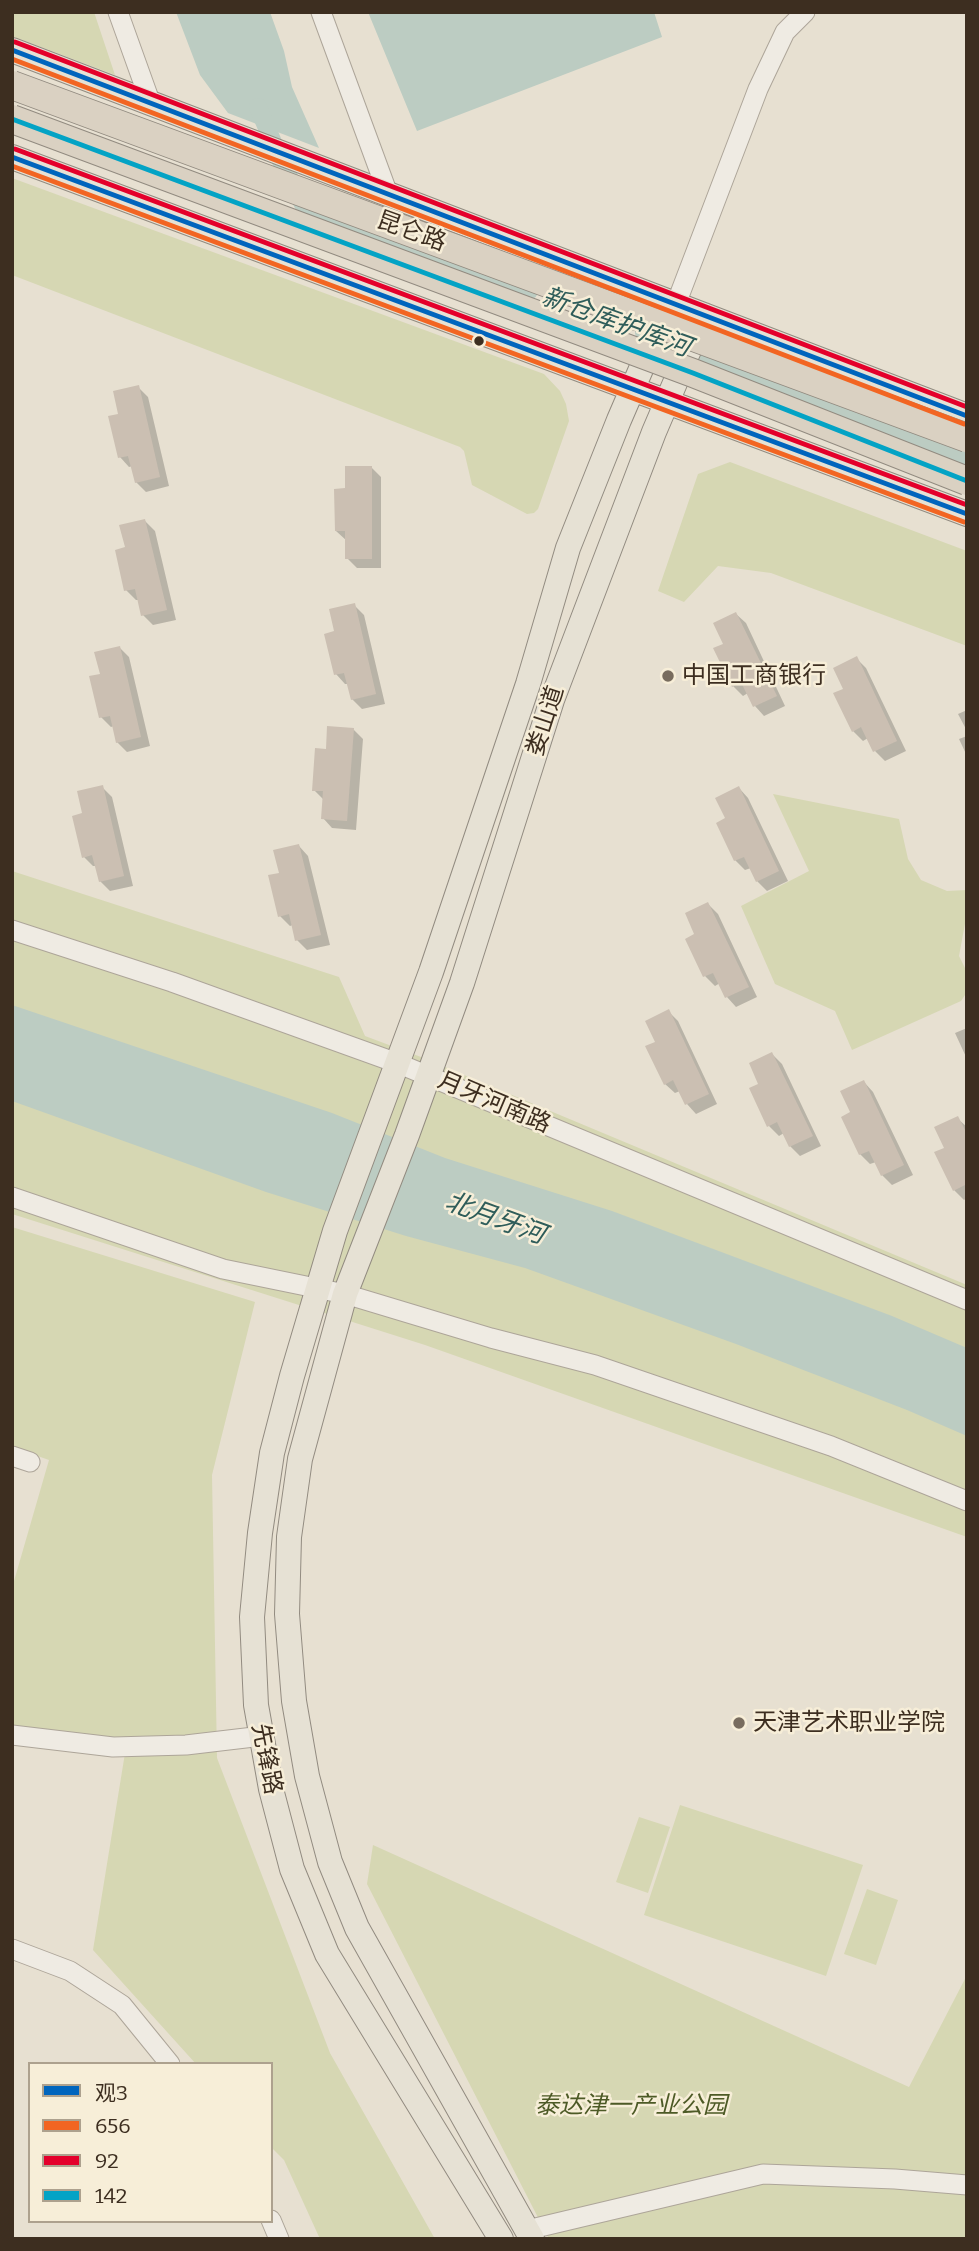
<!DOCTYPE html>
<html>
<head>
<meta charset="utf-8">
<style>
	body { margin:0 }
	#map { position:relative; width:979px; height:2251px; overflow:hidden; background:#e7e0d1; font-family:Bitter,"Noto Sans SC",serif }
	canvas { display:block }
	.frame { position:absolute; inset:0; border:14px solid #3d2e20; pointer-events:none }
	.legend { position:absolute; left:28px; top:2062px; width:245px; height:161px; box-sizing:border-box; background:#f7eed8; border:2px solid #ada18e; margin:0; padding:9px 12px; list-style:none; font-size:21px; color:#3d2e20 }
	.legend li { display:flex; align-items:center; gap:14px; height:35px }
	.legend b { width:35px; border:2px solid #ada18e }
</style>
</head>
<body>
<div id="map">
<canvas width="979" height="2251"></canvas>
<div class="frame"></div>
<ul class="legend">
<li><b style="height:9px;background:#0065bd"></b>观3</li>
<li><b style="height:9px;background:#f26522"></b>656</li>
<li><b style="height:9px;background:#e4002b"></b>92</li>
<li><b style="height:9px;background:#03a3c5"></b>142</li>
</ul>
</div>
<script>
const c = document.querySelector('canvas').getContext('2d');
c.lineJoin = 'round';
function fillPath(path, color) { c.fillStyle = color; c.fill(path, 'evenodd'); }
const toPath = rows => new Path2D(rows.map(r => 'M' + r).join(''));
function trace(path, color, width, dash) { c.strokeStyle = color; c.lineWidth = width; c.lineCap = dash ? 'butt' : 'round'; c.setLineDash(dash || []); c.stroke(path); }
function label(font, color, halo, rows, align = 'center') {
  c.font = font + ' Bitter,"Noto Sans SC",serif'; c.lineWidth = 5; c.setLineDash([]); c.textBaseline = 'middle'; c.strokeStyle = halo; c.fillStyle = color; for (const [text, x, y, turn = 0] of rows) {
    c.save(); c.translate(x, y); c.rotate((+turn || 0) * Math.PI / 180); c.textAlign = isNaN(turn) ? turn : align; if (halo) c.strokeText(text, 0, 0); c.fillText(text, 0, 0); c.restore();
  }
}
fillPath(toPath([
	[12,12,94,12,115,75,12,36],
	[12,178,544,374,560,391,566,404,569,421,538,509,534,513,527,514,472,485,464,451,460,447,12,275],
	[730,462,967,551,967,646,771,573,718,566,684,602,658,591,698,474],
	[773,794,899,819,908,859,921,880,947,891,967,890,967,913,959,956,967,972,967,992,961,1001,852,1050,835,1011,775,984,741,906,809,871],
	[12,871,339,977,365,1036,421,1057,967,1285,967,1537,425,1345,12,1214],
	[12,1227,255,1302,212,1475,217,1758,330,2053,435,2239,320,2239,284,2160,271,2147,271,2064,196,2064,93,1950,126,1747,12,1726,12,1588,49,1460,12,1447],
	[680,1805,863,1865,826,1976,644,1915],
	[639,1817,670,1827,648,1893,616,1882],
	[373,1845,909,2087,967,1975,967,2239,549,2239,367,1884],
	[867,1889,898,1900,876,1965,844,1954]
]), '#d6d7b3');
fillPath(toPath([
	[176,12,270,12,284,51,292,87,319,148,228,113,200,75],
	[368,12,654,12,662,37,417,131],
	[12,1005,332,1113,445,1158,612,1211,892,1316,967,1348,967,1436,907,1410,736,1344,525,1268,406,1236,266,1192,12,1101]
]), '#bcccc2');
fillPath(toPath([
	[138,387,148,397,169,486,146,492,136,482,133,466,129,467,120,457,120,415],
	[371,467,381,477,381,568,357,568,347,558,347,541,336,531,347,490],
	[145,521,155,531,176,620,153,625,143,615,139,600,136,600,126,590],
	[354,605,364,615,385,704,362,709,352,699,349,684,345,684,336,674,336,633],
	[736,614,746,623,785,706,764,716,755,706,748,693,743,696,733,686,725,645],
	[119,647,129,657,150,746,127,752,117,742,114,726,111,727,101,717],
	[856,658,866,668,906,751,885,761,875,751,868,738,863,741,853,731,845,690],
	[967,710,967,731,958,714],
	[353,729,363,739,356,830,332,828,323,818,324,800,314,790,327,751],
	[967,736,967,756,959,739],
	[102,787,112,797,133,886,110,891,100,881,97,866,93,866,84,857,84,815],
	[739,788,748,798,788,881,767,891,757,881,751,868,745,870,735,860,727,819],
	[299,846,308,856,330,945,307,950,297,940,293,925,290,926,280,916,281,874],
	[708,904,718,914,757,997,736,1007,727,997,720,983,715,986,705,976,687,940,697,935],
	[668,1011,678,1021,717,1104,696,1114,687,1104,680,1091,675,1093,665,1084,657,1042],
	[967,1028,967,1059,955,1033],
	[772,1054,782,1064,821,1146,800,1156,790,1146,784,1133,779,1136,769,1126,761,1084],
	[864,1082,873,1092,913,1175,892,1185,882,1175,876,1162,870,1164,860,1154,852,1113],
	[957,1118,967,1127,967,1198,964,1200,954,1190,946,1149]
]), '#0003');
trace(toPath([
	[258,107,283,166,303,204,328,220,529,291],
	[644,333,967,456]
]), '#bcccc2', 18);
fillPath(toPath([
	[139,385,160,477,135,483,128,456,118,458,108,416,118,414,113,391],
	[345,466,372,466,372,559,345,559,345,531,335,531,334,489,345,488],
	[145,519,167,610,141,616,135,589,124,591,115,550,125,547,119,525],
	[355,603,376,694,351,700,344,673,334,675,324,634,334,631,329,609],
	[736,612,777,696,753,707,741,682,732,687,713,648,723,644,713,623],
	[120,646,141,737,116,743,110,716,99,718,89,676,100,674,94,652],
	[857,656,897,741,873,752,861,727,852,732,833,693,843,689,833,668],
	[327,726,354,728,347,821,321,819,323,791,312,791,315,748,326,749],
	[103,785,124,876,99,882,92,855,82,858,72,816,82,813,77,791],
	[739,786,779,871,756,882,744,857,734,861,716,823,725,818,715,798],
	[299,844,321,935,295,941,289,914,278,917,268,875,279,873,273,850],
	[708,902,749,987,725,998,713,973,703,977,685,939,694,934,685,913],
	[669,1009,709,1094,685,1105,673,1080,664,1085,645,1046,655,1042,645,1021],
	[772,1052,813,1136,789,1147,777,1122,767,1127,749,1088,758,1084,749,1063],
	[864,1080,904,1165,881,1176,869,1151,859,1155,841,1117,850,1112,840,1091],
	[958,1116,967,1134,967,1184,953,1191,934,1152,944,1148,934,1127]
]), '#cbbfb2');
const minor = toPath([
	[118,12,151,104],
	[321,12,388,194],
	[676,304,758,89,785,32,805,12],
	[12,930,172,982,397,1063,967,1300],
	[12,1197,223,1269,345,1294,491,1338,595,1365,831,1446,967,1501],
	[12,1456,30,1462],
	[12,1735,113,1747,186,1745,254,1737],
	[12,1949,70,1971,122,2005,170,2064],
	[271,2220,279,2239],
	[527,2230,763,2174,895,2179,967,2185]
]);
const major = toPath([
	[12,50,967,416],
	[12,157,967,514],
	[501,2239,327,1954,292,1869,271,1789,256,1705,252,1617,260,1533,272,1453,292,1376,335,1231,431,972,528,684,568,548,619,420,670,302],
	[532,2239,357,1928,330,1862,307,1776,294,1701,287,1614,289,1537,300,1459,345,1294,407,1135,462,983,552,700,654,432,704,315]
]);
trace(minor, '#ada599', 21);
trace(major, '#928b80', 26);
trace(minor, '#efebe3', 19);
trace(major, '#e6e1d4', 24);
const highwayBridge = toPath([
	[12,85,967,438],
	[12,119,693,373,967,481]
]);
trace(highwayBridge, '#928b80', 30, []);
trace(highwayBridge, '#dad1c2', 28);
trace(toPath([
	[12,50,967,416],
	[12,157,967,514]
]), '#0065bd', 5);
trace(toPath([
	[12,59,964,424],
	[12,166,964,522]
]), '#f26522', 5);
trace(toPath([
	[15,42,967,407],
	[15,149,967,505]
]), '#e4002b', 5);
trace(toPath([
	[12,119,693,373,967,481]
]), '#03a3c5', 5);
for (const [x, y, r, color] of [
	[479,341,6,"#3d2e20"],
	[668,676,7,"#786c5e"],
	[739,1723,7,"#786c5e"]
]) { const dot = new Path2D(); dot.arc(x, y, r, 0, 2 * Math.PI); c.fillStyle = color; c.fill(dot); trace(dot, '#f7eed8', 2.5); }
label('24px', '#3d2e20', '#f7eed8', [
	["昆仑路",411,232,20],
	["娄山道",546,721,-72],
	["月牙河南路",494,1103,23],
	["先锋路",266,1759,79]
]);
label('24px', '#3d2e20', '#f7eed8', [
	["中国工商银行",682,676],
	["天津艺术职业学院",753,1723]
], 'left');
label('italic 24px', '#4d5a26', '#f7eed8', [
	["泰达津一产业公园",631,2106]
]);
label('italic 26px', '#2f5d5a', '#f7eed8', [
	["新仓库护库河",616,323,20],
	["北月牙河",495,1219,20]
]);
</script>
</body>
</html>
